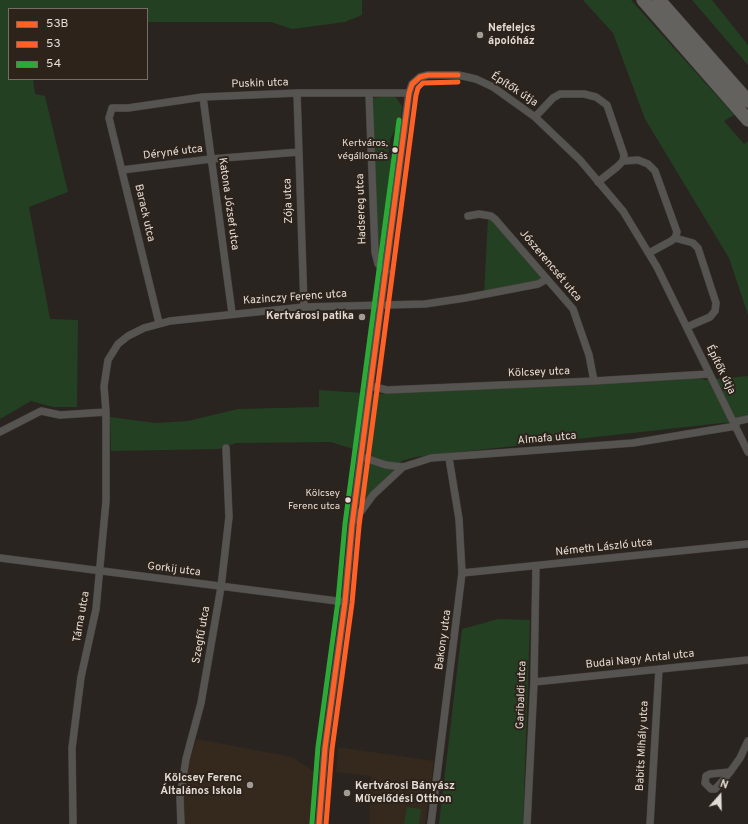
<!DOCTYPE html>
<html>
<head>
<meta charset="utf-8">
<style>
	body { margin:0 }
	#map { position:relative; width:748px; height:824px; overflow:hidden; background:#29241f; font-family:Overpass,sans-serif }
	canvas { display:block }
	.legend { position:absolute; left:8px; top:8px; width:140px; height:72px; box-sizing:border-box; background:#2d231b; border:1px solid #766d66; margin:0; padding:5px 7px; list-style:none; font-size:12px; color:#e3dcd6 }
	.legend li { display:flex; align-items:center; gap:8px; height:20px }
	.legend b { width:20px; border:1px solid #766d66 }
	.north { position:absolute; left:700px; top:776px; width:40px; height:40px; -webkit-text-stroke:3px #2d231b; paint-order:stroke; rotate:20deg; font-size:11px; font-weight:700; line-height:16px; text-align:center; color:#e3dcd6 }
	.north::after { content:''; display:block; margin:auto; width:14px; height:18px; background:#e3dcd6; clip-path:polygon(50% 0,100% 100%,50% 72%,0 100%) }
</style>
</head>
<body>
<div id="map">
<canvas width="748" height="824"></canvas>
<ul class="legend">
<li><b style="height:5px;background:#ff6026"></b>53B</li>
<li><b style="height:5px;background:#ff6026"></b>53</li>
<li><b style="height:5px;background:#2baa37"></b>54</li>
</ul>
<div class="north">N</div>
</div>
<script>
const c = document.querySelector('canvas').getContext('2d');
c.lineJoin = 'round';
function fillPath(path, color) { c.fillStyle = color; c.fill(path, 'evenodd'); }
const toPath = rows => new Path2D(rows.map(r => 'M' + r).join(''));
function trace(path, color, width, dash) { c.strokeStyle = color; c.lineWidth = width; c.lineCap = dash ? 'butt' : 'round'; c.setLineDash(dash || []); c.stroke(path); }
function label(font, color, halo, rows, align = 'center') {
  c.font = font + ' Overpass,sans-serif'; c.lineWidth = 4; c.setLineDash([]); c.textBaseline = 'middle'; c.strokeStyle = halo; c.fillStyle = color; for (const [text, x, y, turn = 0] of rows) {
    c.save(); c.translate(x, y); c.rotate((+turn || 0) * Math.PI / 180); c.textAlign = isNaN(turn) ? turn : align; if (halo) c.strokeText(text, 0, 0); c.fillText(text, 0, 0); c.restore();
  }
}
fillPath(toPath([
	[197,739,292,757,315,772,314,824,185,824,184,798,190,759],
	[338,747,434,761,425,824,369,824,371,776,336,772]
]), '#35291d');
fillPath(toPath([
	[0,0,362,0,362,15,345,22,292,29,271,22,147,22,147,9,9,9,9,79,33,79,35,94,45,96,68,192,29,207,50,319,78,320,77,407,53,407,31,401,0,419],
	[583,0,631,0,734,115,724,121,744,144,748,141,748,315,729,258,645,119,613,33],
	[692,0,712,0,748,45,748,65],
	[394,95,402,106,401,117,390,140,389,153,394,172,380,267,377,251,373,98],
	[488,218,491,218,543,279,536,283,484,294],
	[748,376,748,418,731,422,415,457,402,461,361,504,358,501,366,453,331,442,236,443,219,449,111,451,110,417,156,423,188,421,238,409,319,407,319,390,378,394,699,378,705,380],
	[498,619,530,620,523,824,439,824,462,629],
	[407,807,421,809,419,824,404,824]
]), '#244022');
const street = toPath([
	[297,93,304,307],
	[369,93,375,252,378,264,386,271],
	[203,97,232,313],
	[535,117,553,98,560,94,584,94,596,97,607,105,624,155,623,161,617,167,598,182],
	[623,161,638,160,648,164,655,171,677,232,675,238,671,241,649,253],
	[122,170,211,159,299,152],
	[468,216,479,214,491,216,495,219,573,309,589,355,594,381],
	[675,238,693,243,698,248,716,303,715,311,710,317,687,327],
	[159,323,109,118,112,108,128,108,203,97,297,93,409,93],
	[370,386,387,390,594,381,709,374],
	[734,422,748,419],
	[0,432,41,411,60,415,106,412],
	[362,457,386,465,403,467,431,458,633,443,736,426],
	[354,521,373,495,403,467],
	[0,558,345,602],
	[462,573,748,544],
	[534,682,748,660],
	[730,772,710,774,706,776,705,783,711,789,715,789,719,785,730,772,740,758,748,741],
	[73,824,72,748,81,677,96,609,106,501,106,412,104,386,108,360,118,344,128,336,144,328,170,321,304,307,425,304,465,298,538,284,547,279],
	[181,824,180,798,186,759,201,703,221,587,229,517,226,448],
	[319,824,325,748,345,602,352,525,370,386,409,93,412,84,420,77,428,75,458,75,476,79,493,87,535,117,580,160,623,211,657,267,748,452],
	[431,824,462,573,459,519,449,458],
	[527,824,534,682,536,566],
	[650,824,659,669]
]);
const highway = toPath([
	[643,0,748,120],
	[659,0,748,101]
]);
trace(street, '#46413d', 8);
trace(highway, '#46413d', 14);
trace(street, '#555451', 7);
trace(highway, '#64625f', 13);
trace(toPath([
	[319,824,325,748,345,602,352,525,409,93,412,84,420,77,428,75,458,75]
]), '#ff6026', 5);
trace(toPath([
	[326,824,332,749,352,603,359,526,416,95,418,88,423,83,458,82]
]), '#ff6026', 5);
trace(toPath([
	[312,823,318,747,338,601,345,524,399,120]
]), '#2baa37', 5);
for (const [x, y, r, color] of [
	[480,35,4,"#a29c96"],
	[395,150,3.5,"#e3dcd6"],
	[362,317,4,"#a29c96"],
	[348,500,3.5,"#e3dcd6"],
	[250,785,4,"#a29c96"],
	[347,793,4,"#a29c96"]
]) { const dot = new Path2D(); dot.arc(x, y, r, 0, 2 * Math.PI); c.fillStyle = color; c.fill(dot); trace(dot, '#2d231b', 1.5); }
label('10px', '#e3dcd6', '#2d231b', [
	["Kertváros,",388,144],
	["végállomás",388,157],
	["Kölcsey",340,494],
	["Ferenc utca",340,507]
], 'right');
label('bold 11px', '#e3dcd6', '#2d231b', [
	["Nefelejcs",488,29],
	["ápolóház",488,42],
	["Kertvárosi patika",354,317,"right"],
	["Kölcsey Ferenc",242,779,"right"],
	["Általános Iskola",242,792,"right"],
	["Kertvárosi Bányász",355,787],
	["Művelődési Otthon",355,800]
], 'left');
label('11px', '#e3dcd6', '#2d231b', [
	["Puskin utca",260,84,-2],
	["Építők útja",514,90,33],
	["Déryné utca",173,153,-7],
	["Zója utca",289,201,-92],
	["Katona József utca",228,204,82],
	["Hadsereg utca",362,209,-92],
	["Barack utca",144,213,77],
	["Jószerencsét utca",550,266,50],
	["Kazinczy Ferenc utca",295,298,-4],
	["Építők útja",720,370,64],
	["Kölcsey utca",539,373,-2],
	["Almafa utca",547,439,-5],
	["Németh László utca",604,548,-6],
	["Gorkij utca",174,570,7],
	["Tárna utca",82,617,-80],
	["Szegfű utca",202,635,-80],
	["Bakony utca",444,640,-82],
	["Budai Nagy Antal utca",640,660,-6],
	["Garibaldi utca",522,695,-88],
	["Babits Mihály utca",643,746,-87]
]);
</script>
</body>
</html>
